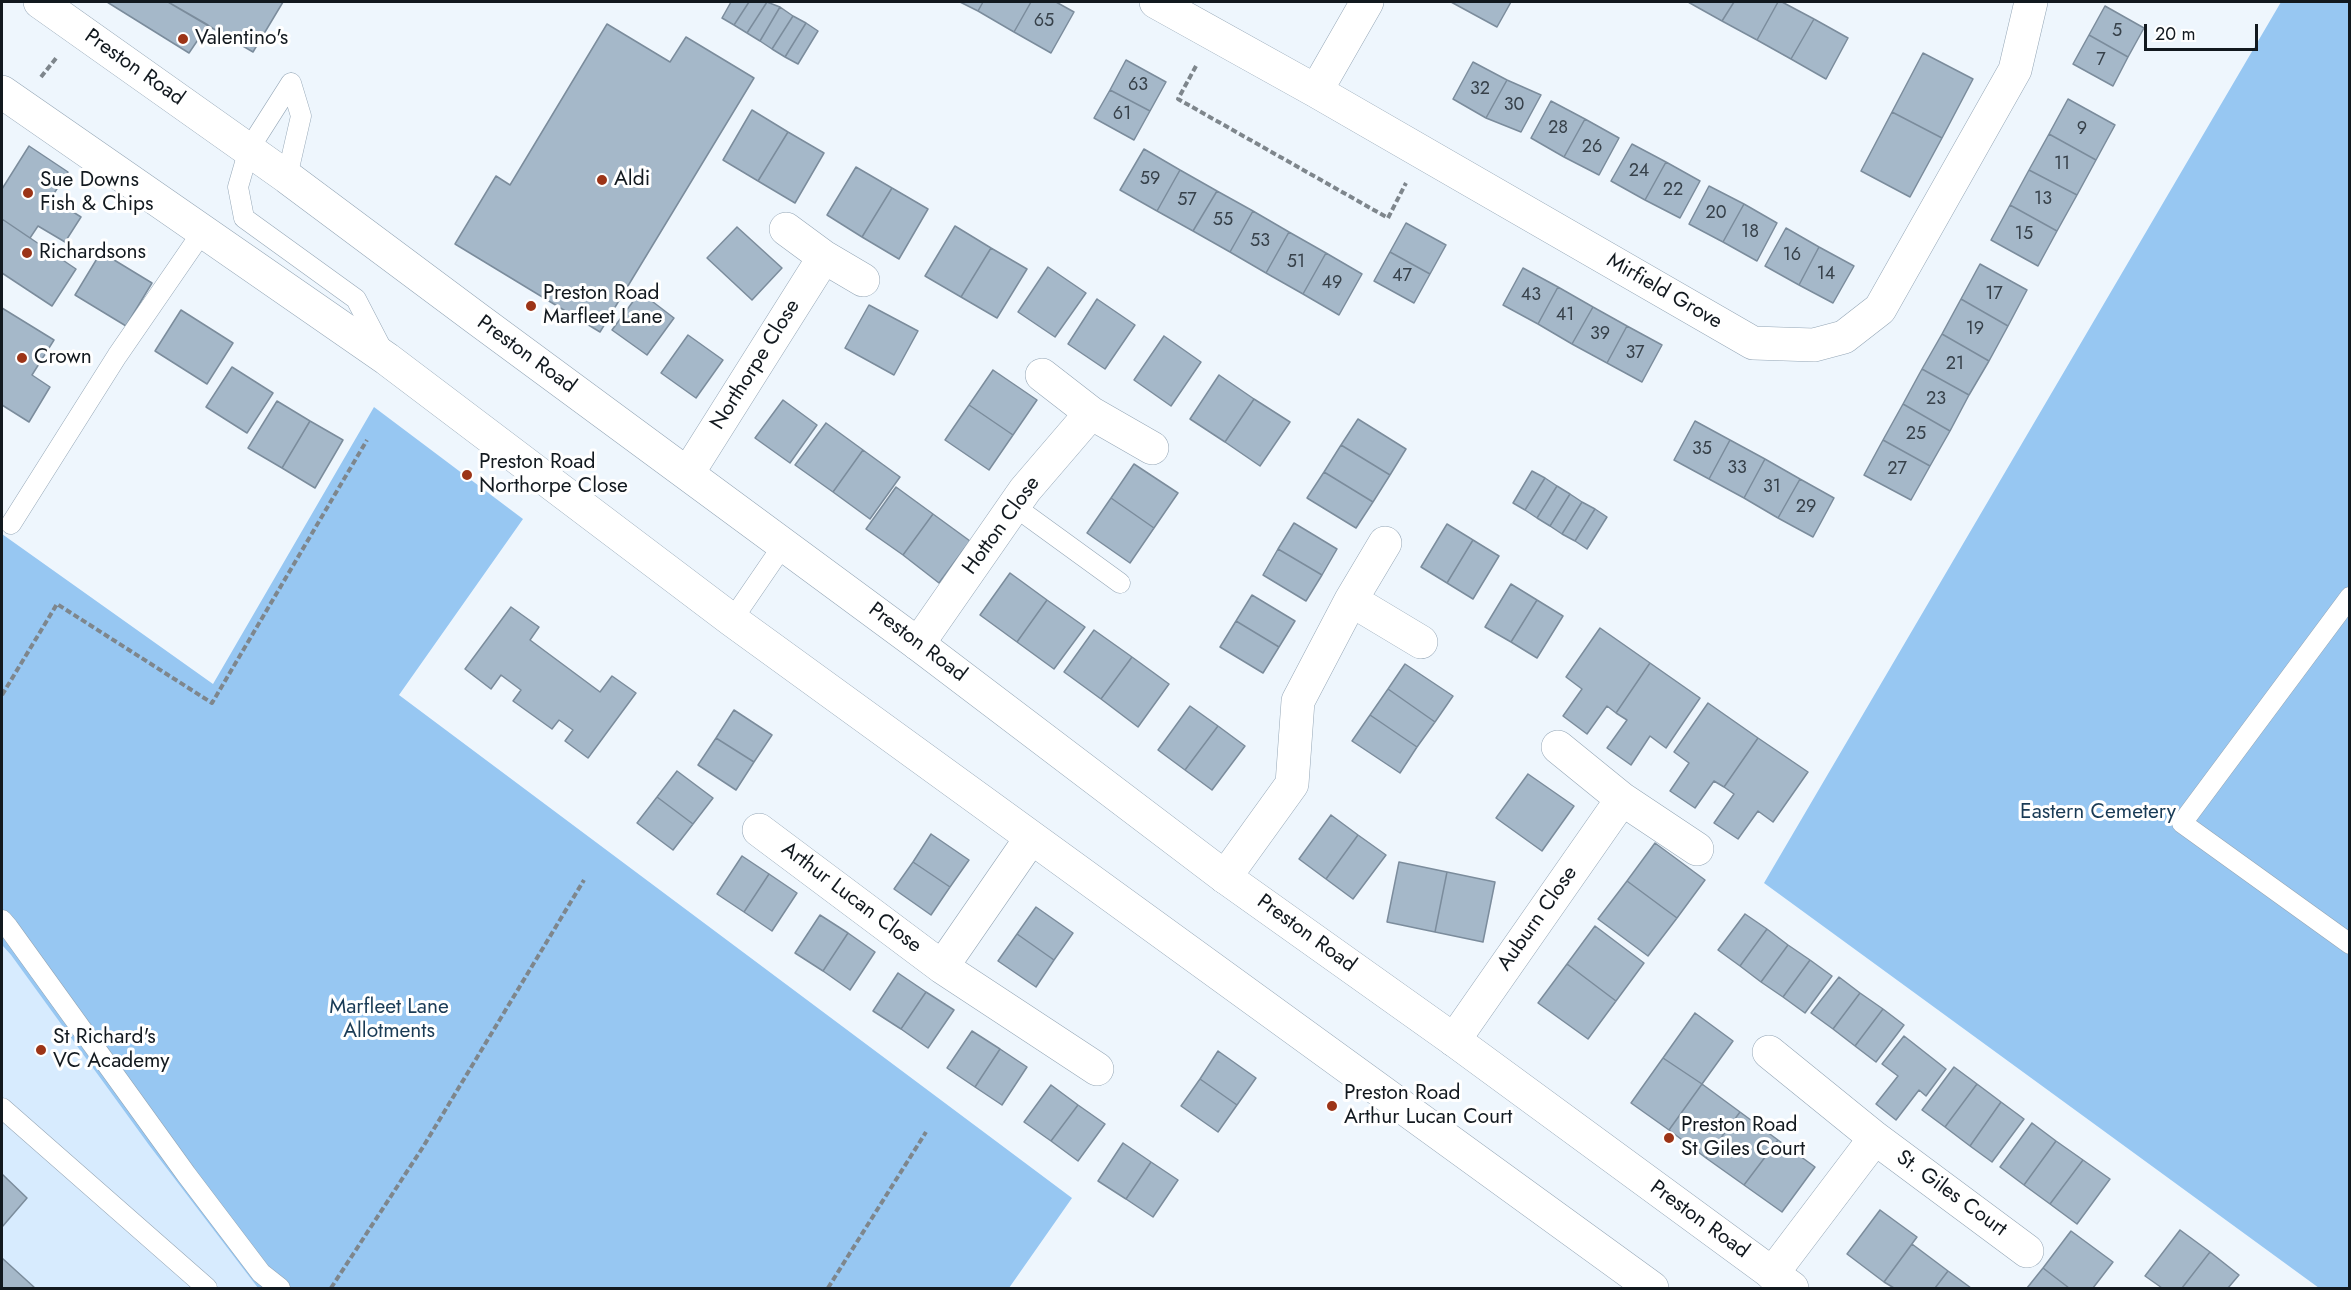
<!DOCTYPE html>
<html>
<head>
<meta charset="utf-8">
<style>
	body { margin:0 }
	#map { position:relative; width:2351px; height:1290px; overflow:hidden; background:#eef6fd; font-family:Jost,sans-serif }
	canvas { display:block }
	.frame { position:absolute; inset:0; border:3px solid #12191f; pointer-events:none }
	.scale { position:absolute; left:2144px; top:24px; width:114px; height:27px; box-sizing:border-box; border:3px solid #12191f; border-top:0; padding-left:8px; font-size:18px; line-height:21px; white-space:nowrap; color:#12191f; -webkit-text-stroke:4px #fff; paint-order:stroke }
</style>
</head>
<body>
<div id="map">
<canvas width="2351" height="1290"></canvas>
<div class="frame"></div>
<div class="scale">20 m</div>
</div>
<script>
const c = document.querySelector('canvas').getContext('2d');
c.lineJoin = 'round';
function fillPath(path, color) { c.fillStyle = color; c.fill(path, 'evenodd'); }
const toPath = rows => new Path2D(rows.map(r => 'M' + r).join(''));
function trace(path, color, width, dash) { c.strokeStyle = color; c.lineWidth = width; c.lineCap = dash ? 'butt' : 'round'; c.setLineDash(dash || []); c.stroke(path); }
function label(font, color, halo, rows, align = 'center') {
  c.font = font + ' Jost,sans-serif'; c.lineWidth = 6; c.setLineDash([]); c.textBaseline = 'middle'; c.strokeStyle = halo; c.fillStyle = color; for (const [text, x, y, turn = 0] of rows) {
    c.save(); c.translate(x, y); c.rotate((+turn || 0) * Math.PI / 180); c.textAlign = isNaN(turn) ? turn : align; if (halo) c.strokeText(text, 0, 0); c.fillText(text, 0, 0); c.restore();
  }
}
fillPath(toPath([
	[2,945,11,955,258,1288,2,1288]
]), '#d7ebfe');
fillPath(toPath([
	[2281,2,2349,2,2349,1288,2319,1288,1764,883],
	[374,407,523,519,399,695,1072,1198,1009,1288,258,1288,149,1145,11,955,2,945,2,534,213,684]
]), '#97c7f2');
const building = toPath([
	[107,2,168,2,208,25,189,53,107,2],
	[168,2,283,2,253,52,168,2],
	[731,2,749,2,734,25,722,18,731,2],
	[749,2,767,2,747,33,734,25,749,2],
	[767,2,780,7,760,41,747,33,767,2],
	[960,2,983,2,978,11,960,2],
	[983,2,1031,2,1014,32,978,11,983,2],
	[1031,2,1056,2,1074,12,1051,53,1014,32,1031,2],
	[1451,2,1511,2,1497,27,1451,2],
	[1688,2,1734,2,1722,21,1688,2],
	[1734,2,1778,2,1757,40,1722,21,1734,2],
	[1778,2,1782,2,1814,19,1791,59,1757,40,1778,2],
	[2105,6,2144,28,2128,57,2089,35,2105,6],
	[780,7,793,16,772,49,760,41,780,7],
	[793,16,806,23,785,57,772,49,793,16],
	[1814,19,1848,38,1826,79,1791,59,1814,19],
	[806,23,818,31,798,64,785,57,806,23],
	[607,24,670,62,686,37,754,78,600,332,455,244,496,176,510,185,607,24],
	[2089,35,2128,57,2113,86,2073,64,2089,35],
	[1923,53,1973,79,1942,138,1892,112,1923,53],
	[1126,60,1166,82,1150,111,1110,90,1126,60],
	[1473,62,1507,80,1486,118,1453,99,1473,62],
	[1507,80,1541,95,1521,132,1486,118,1507,80],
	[1110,90,1150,111,1134,140,1094,118,1110,90],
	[2068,99,2115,125,2096,160,2049,134,2068,99],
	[1551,101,1585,119,1564,157,1531,138,1551,101],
	[752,110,788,132,758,181,723,160,752,110],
	[1892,112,1942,138,1910,197,1861,171,1892,112],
	[1585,119,1619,138,1599,175,1564,157,1585,119],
	[788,132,824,153,795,203,758,181,788,132],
	[2049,134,2096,160,2077,195,2029,170,2049,134],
	[1632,144,1666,162,1645,200,1611,181,1632,144],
	[29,146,68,172,51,198,81,217,65,242,38,226,30,238,2,219,2,189,29,146],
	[1144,149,1180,170,1157,211,1120,190,1144,149],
	[1666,162,1700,181,1680,218,1645,200,1666,162],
	[856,167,892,188,862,237,827,215,856,167],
	[1180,170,1217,191,1193,231,1157,211,1180,170],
	[2029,170,2077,195,2057,231,2010,205,2029,170],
	[1709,186,1744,204,1723,242,1689,224,1709,186],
	[892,188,928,209,899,259,862,237,892,188],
	[1217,191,1253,211,1230,252,1193,231,1217,191],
	[1744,204,1777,223,1757,261,1723,242,1744,204],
	[2010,205,2057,231,2038,266,1991,240,2010,205],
	[1253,211,1289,232,1266,273,1230,252,1253,211],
	[2,219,76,269,52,306,2,273,2,219],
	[1406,223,1446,245,1430,274,1390,252,1406,223],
	[955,226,991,248,961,297,925,276,955,226],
	[737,227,782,268,752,300,707,258,737,227],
	[1786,228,1819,247,1799,285,1765,266,1786,228],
	[1289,232,1326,253,1303,294,1266,273,1289,232],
	[1819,247,1854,266,1833,303,1799,285,1819,247],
	[991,248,1027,269,997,318,961,297,991,248],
	[101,252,152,283,126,326,75,295,101,252],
	[1390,252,1430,274,1414,303,1374,281,1390,252],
	[1326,253,1362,274,1339,315,1303,294,1326,253],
	[1980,264,2027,290,2008,326,1961,299,1980,264],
	[1048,267,1086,293,1055,337,1018,312,1048,267],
	[1523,268,1558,287,1538,324,1503,305,1523,268],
	[1558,287,1593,307,1572,344,1538,324,1558,287],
	[640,292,674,318,647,355,612,330,640,292],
	[1097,299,1135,325,1105,369,1068,344,1097,299],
	[1961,299,2008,326,1989,361,1942,334,1961,299],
	[869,305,918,331,894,375,845,348,869,305],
	[1593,307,1627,326,1607,363,1572,344,1593,307],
	[2,308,54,340,32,375,50,387,29,422,2,405,2,308],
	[181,310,233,343,207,384,155,351,181,310],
	[1627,326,1662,345,1642,382,1607,363,1627,326],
	[1942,334,1989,361,1969,395,1922,369,1942,334],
	[688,335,723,360,696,398,661,373,688,335],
	[1164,336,1201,362,1171,406,1134,380,1164,336],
	[232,367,273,393,247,433,206,407,232,367],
	[1922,369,1969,395,1950,431,1903,404,1922,369],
	[993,370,1037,400,1013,435,969,405,993,370],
	[1219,375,1254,399,1225,442,1190,419,1219,375],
	[1254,399,1290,422,1260,466,1225,442,1254,399],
	[783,400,817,425,790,463,755,438,783,400],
	[277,401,310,421,282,468,248,448,277,401],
	[1903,404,1950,431,1930,466,1883,440,1903,404],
	[969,405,1013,435,989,470,945,440,969,405],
	[1358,419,1406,449,1390,475,1341,445,1358,419],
	[310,421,343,440,315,488,282,468,310,421],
	[1695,421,1730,440,1709,479,1674,460,1695,421],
	[826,423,863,450,833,492,795,465,826,423],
	[1730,440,1765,459,1744,498,1709,479,1730,440],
	[1883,440,1930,466,1911,500,1864,475,1883,440],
	[1341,445,1390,475,1373,502,1324,472,1341,445],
	[863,450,900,477,870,519,833,492,863,450],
	[1765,459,1800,479,1778,518,1744,498,1765,459],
	[1134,464,1178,493,1154,528,1111,498,1134,464],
	[1532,471,1545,478,1525,510,1513,503,1532,471],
	[1324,472,1373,502,1356,528,1307,498,1324,472],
	[1545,478,1557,486,1537,518,1525,510,1545,478],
	[1800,479,1834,498,1813,537,1778,518,1800,479],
	[1557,486,1570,494,1550,526,1537,518,1557,486],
	[896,487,933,514,903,555,866,529,896,487],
	[1570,494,1582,502,1562,534,1550,526,1570,494],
	[1111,498,1154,528,1130,563,1087,533,1111,498],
	[1582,502,1595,509,1575,541,1562,534,1582,502],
	[1595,509,1607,517,1587,549,1575,541,1595,509],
	[933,514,970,541,939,583,903,555,933,514],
	[1294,523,1337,549,1322,575,1278,549,1294,523],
	[1447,524,1473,540,1447,583,1421,567,1447,524],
	[1473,540,1499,556,1473,599,1447,583,1473,540],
	[1278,549,1322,575,1306,601,1263,575,1278,549],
	[1010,573,1047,600,1017,642,980,615,1010,573],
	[1511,584,1537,600,1511,642,1485,627,1511,584],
	[1252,595,1295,621,1279,647,1236,621,1252,595],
	[1047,600,1085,627,1054,669,1017,642,1047,600],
	[1537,600,1563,616,1537,658,1511,642,1537,600],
	[511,607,539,627,530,640,600,692,612,676,636,693,588,758,565,741,573,730,559,720,552,729,513,701,521,690,501,675,491,689,465,669,511,607],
	[1236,621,1279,647,1263,673,1220,647,1236,621],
	[1600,628,1650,663,1616,713,1607,706,1587,734,1563,716,1582,689,1566,677,1600,628],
	[1094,630,1132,657,1101,699,1064,672,1094,630],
	[1132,657,1169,684,1138,727,1101,699,1132,657],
	[1650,663,1700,698,1666,748,1650,736,1631,765,1607,748,1627,720,1616,713,1650,663],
	[1405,664,1453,696,1435,722,1388,689,1405,664],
	[1388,689,1435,722,1417,747,1370,715,1388,689],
	[1708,703,1758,738,1724,787,1714,781,1695,808,1670,791,1689,763,1674,752,1708,703],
	[1190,706,1218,726,1185,770,1158,750,1190,706],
	[734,710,772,735,754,762,716,738,734,710],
	[1370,715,1417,747,1400,773,1352,741,1370,715],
	[1218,726,1245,746,1212,790,1185,770,1218,726],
	[716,738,754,762,736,790,698,765,716,738],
	[1758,738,1808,772,1773,822,1758,811,1738,839,1714,823,1734,794,1724,787,1758,738],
	[677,771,713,798,693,824,657,797,677,771],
	[1528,774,1574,806,1542,851,1496,818,1528,774],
	[657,797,693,824,673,850,637,823,657,797],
	[1331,815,1358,835,1326,879,1299,859,1331,815],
	[931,834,969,860,950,887,913,862,931,834],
	[1358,835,1386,855,1353,899,1326,879,1358,835],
	[1655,843,1705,880,1677,918,1627,881,1655,843],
	[742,856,769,874,744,912,717,894,742,856],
	[913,862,950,887,931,915,894,889,913,862],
	[1399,862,1447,872,1435,932,1387,922,1399,862],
	[1447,872,1495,882,1483,942,1435,932,1447,872],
	[769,874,797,893,772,931,744,912,769,874],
	[1627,881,1677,918,1648,956,1598,919,1627,881],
	[1036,907,1073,933,1054,960,1017,934,1036,907],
	[1745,914,1767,929,1740,966,1718,950,1745,914],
	[820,915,848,933,823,971,795,953,820,915],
	[1595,926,1644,963,1616,1001,1567,964,1595,926],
	[1767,929,1788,945,1761,982,1740,966,1767,929],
	[848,933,875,952,850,990,823,971,848,933],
	[1017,934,1054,960,1036,987,998,961,1017,934],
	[1788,945,1810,960,1783,997,1761,982,1788,945],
	[1810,960,1832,976,1805,1013,1783,997,1810,960],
	[1567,964,1616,1001,1588,1039,1538,1003,1567,964],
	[898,973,926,992,901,1029,873,1011,898,973],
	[1839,977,1860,993,1833,1029,1811,1013,1839,977],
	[926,992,954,1010,928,1048,901,1029,926,992],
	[1860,993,1883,1009,1855,1046,1833,1029,1860,993],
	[1883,1009,1904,1025,1876,1062,1855,1046,1883,1009],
	[1695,1013,1733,1041,1702,1084,1663,1058,1695,1013],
	[972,1031,1000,1049,975,1087,947,1068,972,1031],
	[1904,1036,1946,1069,1926,1096,1919,1090,1896,1120,1876,1104,1898,1076,1882,1064,1904,1036],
	[1000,1049,1027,1067,1002,1105,975,1087,1000,1049],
	[1218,1051,1256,1078,1237,1105,1200,1079,1218,1051],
	[1663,1058,1702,1084,1669,1130,1631,1103,1663,1058],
	[1954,1067,1977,1084,1945,1127,1922,1110,1954,1067],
	[1200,1079,1237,1105,1218,1132,1181,1106,1200,1079],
	[1702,1084,1740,1112,1706,1158,1669,1130,1702,1084],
	[1977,1084,2001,1102,1970,1146,1945,1127,1977,1084],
	[1051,1085,1078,1105,1051,1141,1024,1122,1051,1085],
	[2001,1102,2024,1119,1992,1162,1970,1146,2001,1102],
	[1078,1105,1105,1124,1078,1161,1051,1141,1078,1105],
	[1740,1112,1778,1140,1744,1185,1706,1158,1740,1112],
	[2032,1123,2056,1141,2024,1185,2000,1167,2032,1123],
	[1778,1140,1815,1167,1782,1212,1744,1185,1778,1140],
	[2056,1141,2083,1160,2050,1204,2024,1185,2056,1141],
	[1123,1143,1151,1162,1126,1199,1098,1181,1123,1143],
	[2083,1160,2110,1179,2077,1224,2050,1204,2083,1160],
	[1151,1162,1178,1180,1153,1217,1126,1199,1151,1162],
	[2,1174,27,1198,2,1227,2,1174],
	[1880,1210,1917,1237,1884,1282,1847,1254,1880,1210],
	[2180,1230,2210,1252,2182,1288,2162,1288,2145,1276,2180,1230],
	[2071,1231,2113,1262,2093,1288,2069,1288,2043,1268,2071,1231],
	[1912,1244,1948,1271,1935,1288,1894,1288,1884,1282,1912,1244],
	[2210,1252,2239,1275,2228,1288,2182,1288,2210,1252],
	[2,1258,35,1288,2,1288,2,1258],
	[2043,1268,2069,1288,2027,1288,2043,1268],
	[1948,1271,1971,1288,1935,1288,1948,1271]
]);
fillPath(building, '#a5b8c9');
trace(building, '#7b8c9c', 1.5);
const service = toPath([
	[291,83,249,149,238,187,244,218,356,299,383,351],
	[287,177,301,116,291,83],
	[1014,506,1120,583],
	[11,524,117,356,203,231],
	[2350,597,2182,823,2350,944],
	[732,620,784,544],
	[2,920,8,927,186,1174,261,1273,280,1288],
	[2,1108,207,1288]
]);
const minor = toPath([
	[1156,2,1316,91,1753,343,1814,345,1844,337,1880,309,2015,70,2031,2],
	[1316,91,1367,2],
	[786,229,824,257,863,280],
	[1042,375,1091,413,1152,448],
	[688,473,824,257],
	[1351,600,1421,642],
	[918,644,1025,490,1091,413],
	[1558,747,1622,799,1697,849],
	[759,830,942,967,1097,1069],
	[1225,877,1292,784,1298,701,1351,600,1385,543],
	[942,967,1031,838],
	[1454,1040,1622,799],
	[1769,1052,1875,1138,2027,1251],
	[1772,1274,1875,1138]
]);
const tertiary = toPath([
	[40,2,287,177,476,318,918,644,1225,877,1454,1040,1792,1288],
	[2,92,387,359,732,620,1652,1288]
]);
trace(service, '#94a6b6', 21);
trace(minor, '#94a6b6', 34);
trace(tertiary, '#94a6b6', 34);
trace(toPath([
	[1196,66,1178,99,1388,218,1406,183],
	[41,77,57,57],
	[2,695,57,604,212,703,367,440],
	[331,1288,423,1147,584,880],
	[828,1288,926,1132]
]), '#7e868c', 4, [6, 3]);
trace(service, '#fff', 20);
trace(minor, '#fff', 33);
trace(tertiary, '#fff', 33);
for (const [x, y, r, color] of [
	[183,39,6,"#9c3417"],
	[602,180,6,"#9c3417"],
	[28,193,6,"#9c3417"],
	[27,253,6,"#9c3417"],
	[531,306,6,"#9c3417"],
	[22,358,6,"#9c3417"],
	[467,475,6,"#9c3417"],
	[41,1050,6,"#9c3417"],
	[1332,1106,6,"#9c3417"],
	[1669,1138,6,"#9c3417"]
]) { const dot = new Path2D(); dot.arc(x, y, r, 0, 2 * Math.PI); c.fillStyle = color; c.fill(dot); trace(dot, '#fff', 2); }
label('18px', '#37414a', null, [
	["65",1044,22],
	["5",2117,32],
	["7",2101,61],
	["63",1138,86],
	["32",1480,90],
	["30",1514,106],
	["61",1122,115],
	["28",1558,129],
	["9",2082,130],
	["26",1592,148],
	["11",2062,165],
	["24",1639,172],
	["59",1150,180],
	["22",1673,191],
	["13",2043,200],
	["57",1187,201],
	["20",1716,214],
	["55",1223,221],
	["18",1750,233],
	["15",2024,235],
	["53",1260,242],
	["16",1792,256],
	["51",1296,263],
	["14",1826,275],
	["47",1402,277],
	["49",1332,284],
	["17",1994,295],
	["43",1531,296],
	["41",1565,316],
	["19",1975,330],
	["39",1600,335],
	["37",1635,354],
	["21",1955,365],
	["23",1936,400],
	["25",1916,435],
	["35",1702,450],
	["33",1737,469],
	["27",1897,470],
	["31",1772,488],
	["29",1806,508]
]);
label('21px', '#12191f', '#fff', [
	["Valentino's",195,39],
	["Aldi",614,180],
	["Sue Downs",40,181],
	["Fish & Chips",40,205],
	["Richardsons",39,253],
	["Preston Road",543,294],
	["Marfleet Lane",543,318],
	["Crown",34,358],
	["Preston Road",479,463],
	["Northorpe Close",479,487],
	["St Richard's",53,1038],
	["VC Academy",53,1062],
	["Preston Road",1344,1094],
	["Arthur Lucan Court",1344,1118],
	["Preston Road",1681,1126],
	["St Giles Court",1681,1150]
], 'left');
label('21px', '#12191f', '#fff', [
	["Preston Road",134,68,35],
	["Mirfield Grove",1664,292,30],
	["Preston Road",526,355,36],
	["Northorpe Close",756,365,-58],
	["Hotton Close",1002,526,-54],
	["Preston Road",917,643,37],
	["Arthur Lucan Close",851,898,37],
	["Auburn Close",1538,919,-55],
	["Preston Road",1306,934,36],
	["St. Giles Court",1951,1194,36],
	["Preston Road",1699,1220,36]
]);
label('21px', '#193b56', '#fff', [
	["Eastern Cemetery",2098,813],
	["Marfleet Lane",389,1008],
	["Allotments",389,1032]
]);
</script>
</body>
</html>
